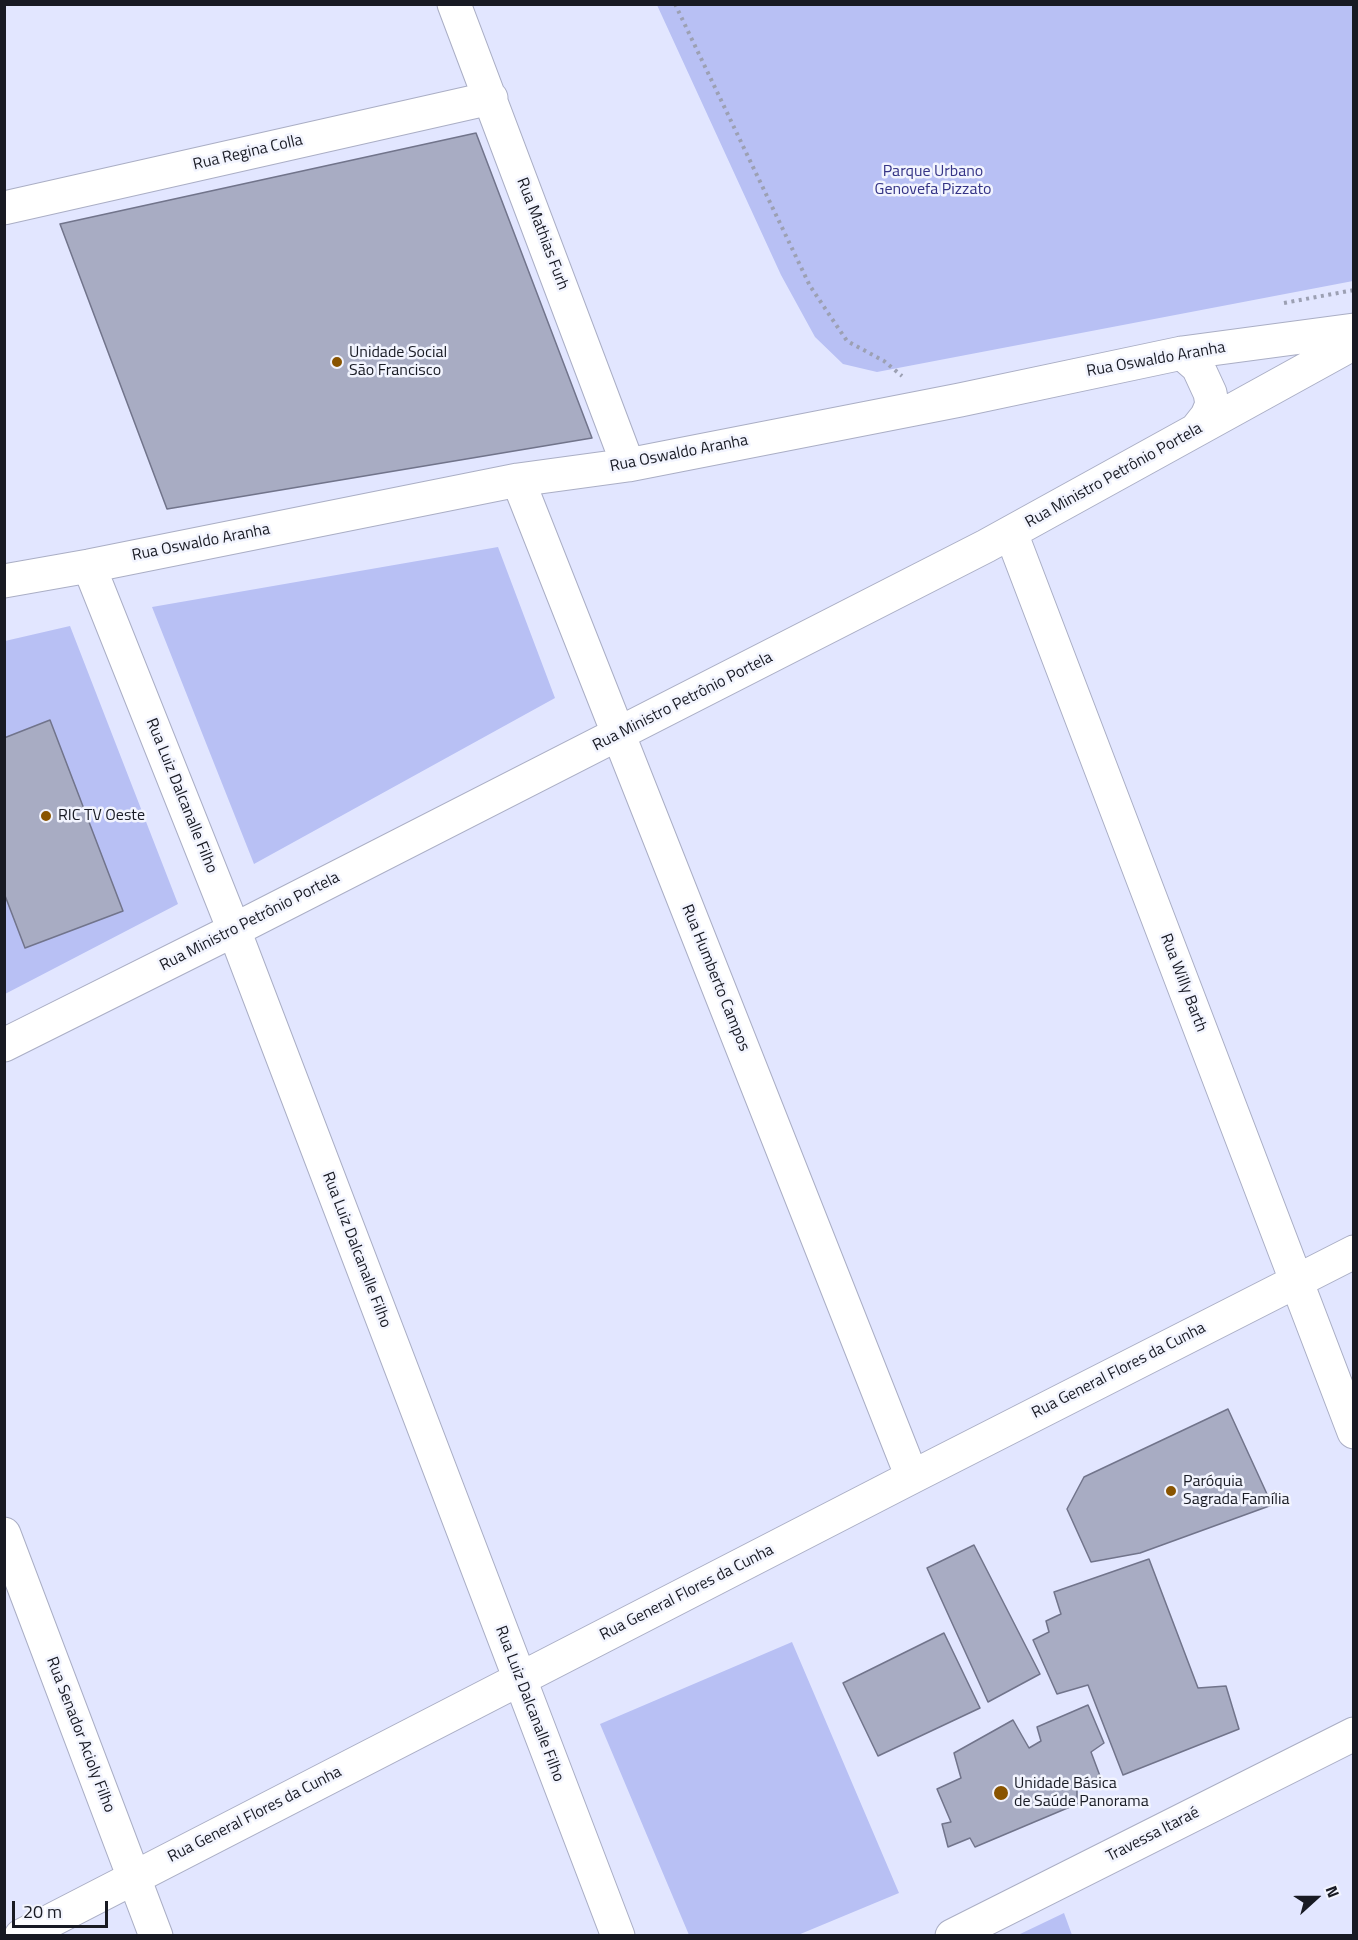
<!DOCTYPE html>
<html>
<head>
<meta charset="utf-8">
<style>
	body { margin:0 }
	#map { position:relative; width:1358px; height:1940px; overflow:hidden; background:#e2e6ff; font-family:"Titillium Web",sans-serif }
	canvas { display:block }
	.frame { position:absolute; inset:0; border:6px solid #181a23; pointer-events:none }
	.north { position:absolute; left:1286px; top:1868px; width:60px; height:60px; -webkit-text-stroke:4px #f2f4fe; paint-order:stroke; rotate:69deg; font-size:16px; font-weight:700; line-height:24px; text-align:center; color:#181a23 }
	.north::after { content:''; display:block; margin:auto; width:21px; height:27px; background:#181a23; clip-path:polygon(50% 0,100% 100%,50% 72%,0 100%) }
	.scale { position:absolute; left:12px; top:1901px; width:96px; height:27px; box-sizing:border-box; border:3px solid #181a23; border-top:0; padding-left:8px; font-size:18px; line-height:21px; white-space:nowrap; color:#181a23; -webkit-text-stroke:4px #f2f4fe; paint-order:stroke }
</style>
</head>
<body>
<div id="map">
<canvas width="1358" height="1940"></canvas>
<div class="frame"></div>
<div class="north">N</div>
<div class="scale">20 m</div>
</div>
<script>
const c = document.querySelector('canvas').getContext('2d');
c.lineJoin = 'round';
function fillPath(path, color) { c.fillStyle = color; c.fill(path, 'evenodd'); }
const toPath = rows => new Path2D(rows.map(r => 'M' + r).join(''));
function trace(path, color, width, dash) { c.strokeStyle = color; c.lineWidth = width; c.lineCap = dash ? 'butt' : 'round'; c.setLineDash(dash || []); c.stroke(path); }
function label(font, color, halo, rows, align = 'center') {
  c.font = font + ' "Titillium Web",sans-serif'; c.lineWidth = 5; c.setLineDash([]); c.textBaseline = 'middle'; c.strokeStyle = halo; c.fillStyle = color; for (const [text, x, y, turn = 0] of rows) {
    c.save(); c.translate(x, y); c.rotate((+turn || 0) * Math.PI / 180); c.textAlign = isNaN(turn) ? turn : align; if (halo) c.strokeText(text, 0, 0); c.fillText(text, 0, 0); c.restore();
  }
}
fillPath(toPath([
	[657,5,1353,5,1353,281,877,372,843,364,815,337,781,275],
	[498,547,555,698,254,864,152,607],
	[70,626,178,904,5,994,5,641],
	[792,1642,899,1893,798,1935,689,1935,600,1724],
	[1064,1913,1072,1935,1018,1935]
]), '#b8c0f4');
const building = toPath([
	[476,133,592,438,167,509,60,224,476,133],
	[50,720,123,911,25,948,4,893,4,738,50,720],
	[1228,1409,1272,1505,1140,1553,1091,1562,1067,1509,1084,1477,1228,1409],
	[974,1545,1040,1674,988,1702,927,1568,974,1545],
	[1149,1559,1198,1688,1226,1686,1239,1729,1123,1775,1088,1685,1057,1694,1033,1640,1049,1632,1046,1621,1061,1614,1054,1592,1149,1559],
	[944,1633,980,1708,878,1756,843,1683,944,1633],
	[1088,1705,1104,1743,1091,1752,1100,1776,1077,1787,1077,1804,975,1847,970,1838,948,1847,942,1824,951,1822,937,1789,961,1778,954,1753,1013,1720,1029,1748,1041,1741,1037,1727,1088,1705]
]);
fillPath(building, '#a8acc3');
trace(building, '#71748b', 1.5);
const minor = toPath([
	[454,4,628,465],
	[4,208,491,98],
	[1182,353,1198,367,1210,393,1212,404,1207,416,1196,430],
	[518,480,912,1477],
	[1011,533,1354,1432],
	[89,566,234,930,618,1936],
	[4,581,89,566,518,480,628,465,960,400,1182,353,1354,330],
	[4,1045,234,930,986,546,1354,343],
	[4,1534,156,1936],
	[21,1936,912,1477,1354,1252],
	[952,1936,1354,1734]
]);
trace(minor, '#aaaec5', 35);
trace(toPath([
	[675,4,810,286,847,341,884,361,902,376],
	[1284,303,1354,290]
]), '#9ca0b3', 4, [3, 4.5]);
trace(minor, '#fff', 33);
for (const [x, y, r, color] of [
	[337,362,6,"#895400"],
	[46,816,6,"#895400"],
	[1171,1491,6,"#895400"],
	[1001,1793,8,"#895400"]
]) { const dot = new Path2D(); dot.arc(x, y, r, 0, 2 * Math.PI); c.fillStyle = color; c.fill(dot); trace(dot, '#f2f4fe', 2); }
label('16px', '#181a23', '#f2f4fe', [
	["Rua Regina Colla",248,153,-13],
	["Rua Mathias Furh",542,234,69],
	["Rua Oswaldo Aranha",1156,360,-10],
	["Rua Oswaldo Aranha",679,454,-11],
	["Rua Ministro Petrônio Portela",1114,476,-29],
	["Rua Oswaldo Aranha",201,543,-11],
	["Rua Ministro Petrônio Portela",683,702,-27],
	["Rua Luiz Dalcanalle Filho",181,796,68],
	["Rua Ministro Petrônio Portela",250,922,-27],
	["Rua Humberto Campos",715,978,68],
	["Rua Willy Barth",1183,983,69],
	["Rua Luiz Dalcanalle Filho",356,1250,69],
	["Rua General Flores da Cunha",1119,1371,-27],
	["Rua General Flores da Cunha",687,1593,-27],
	["Rua Luiz Dalcanalle Filho",529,1704,69],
	["Rua Senador Acioly Filho",80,1735,69],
	["Rua General Flores da Cunha",255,1815,-27],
	["Travessa Itaraé",1153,1835,-27]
]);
label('16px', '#353486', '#f2f4fe', [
	["Parque Urbano",933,172],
	["Genovefa Pizzato",933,190]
]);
label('16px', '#181a23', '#f2f4fe', [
	["Unidade Social",349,353],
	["São Francisco",349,371],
	["RIC TV Oeste",58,816],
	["Paróquia",1183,1482],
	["Sagrada Família",1183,1500],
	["Unidade Básica",1014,1784],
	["de Saúde Panorama",1014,1802]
], 'left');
</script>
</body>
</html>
